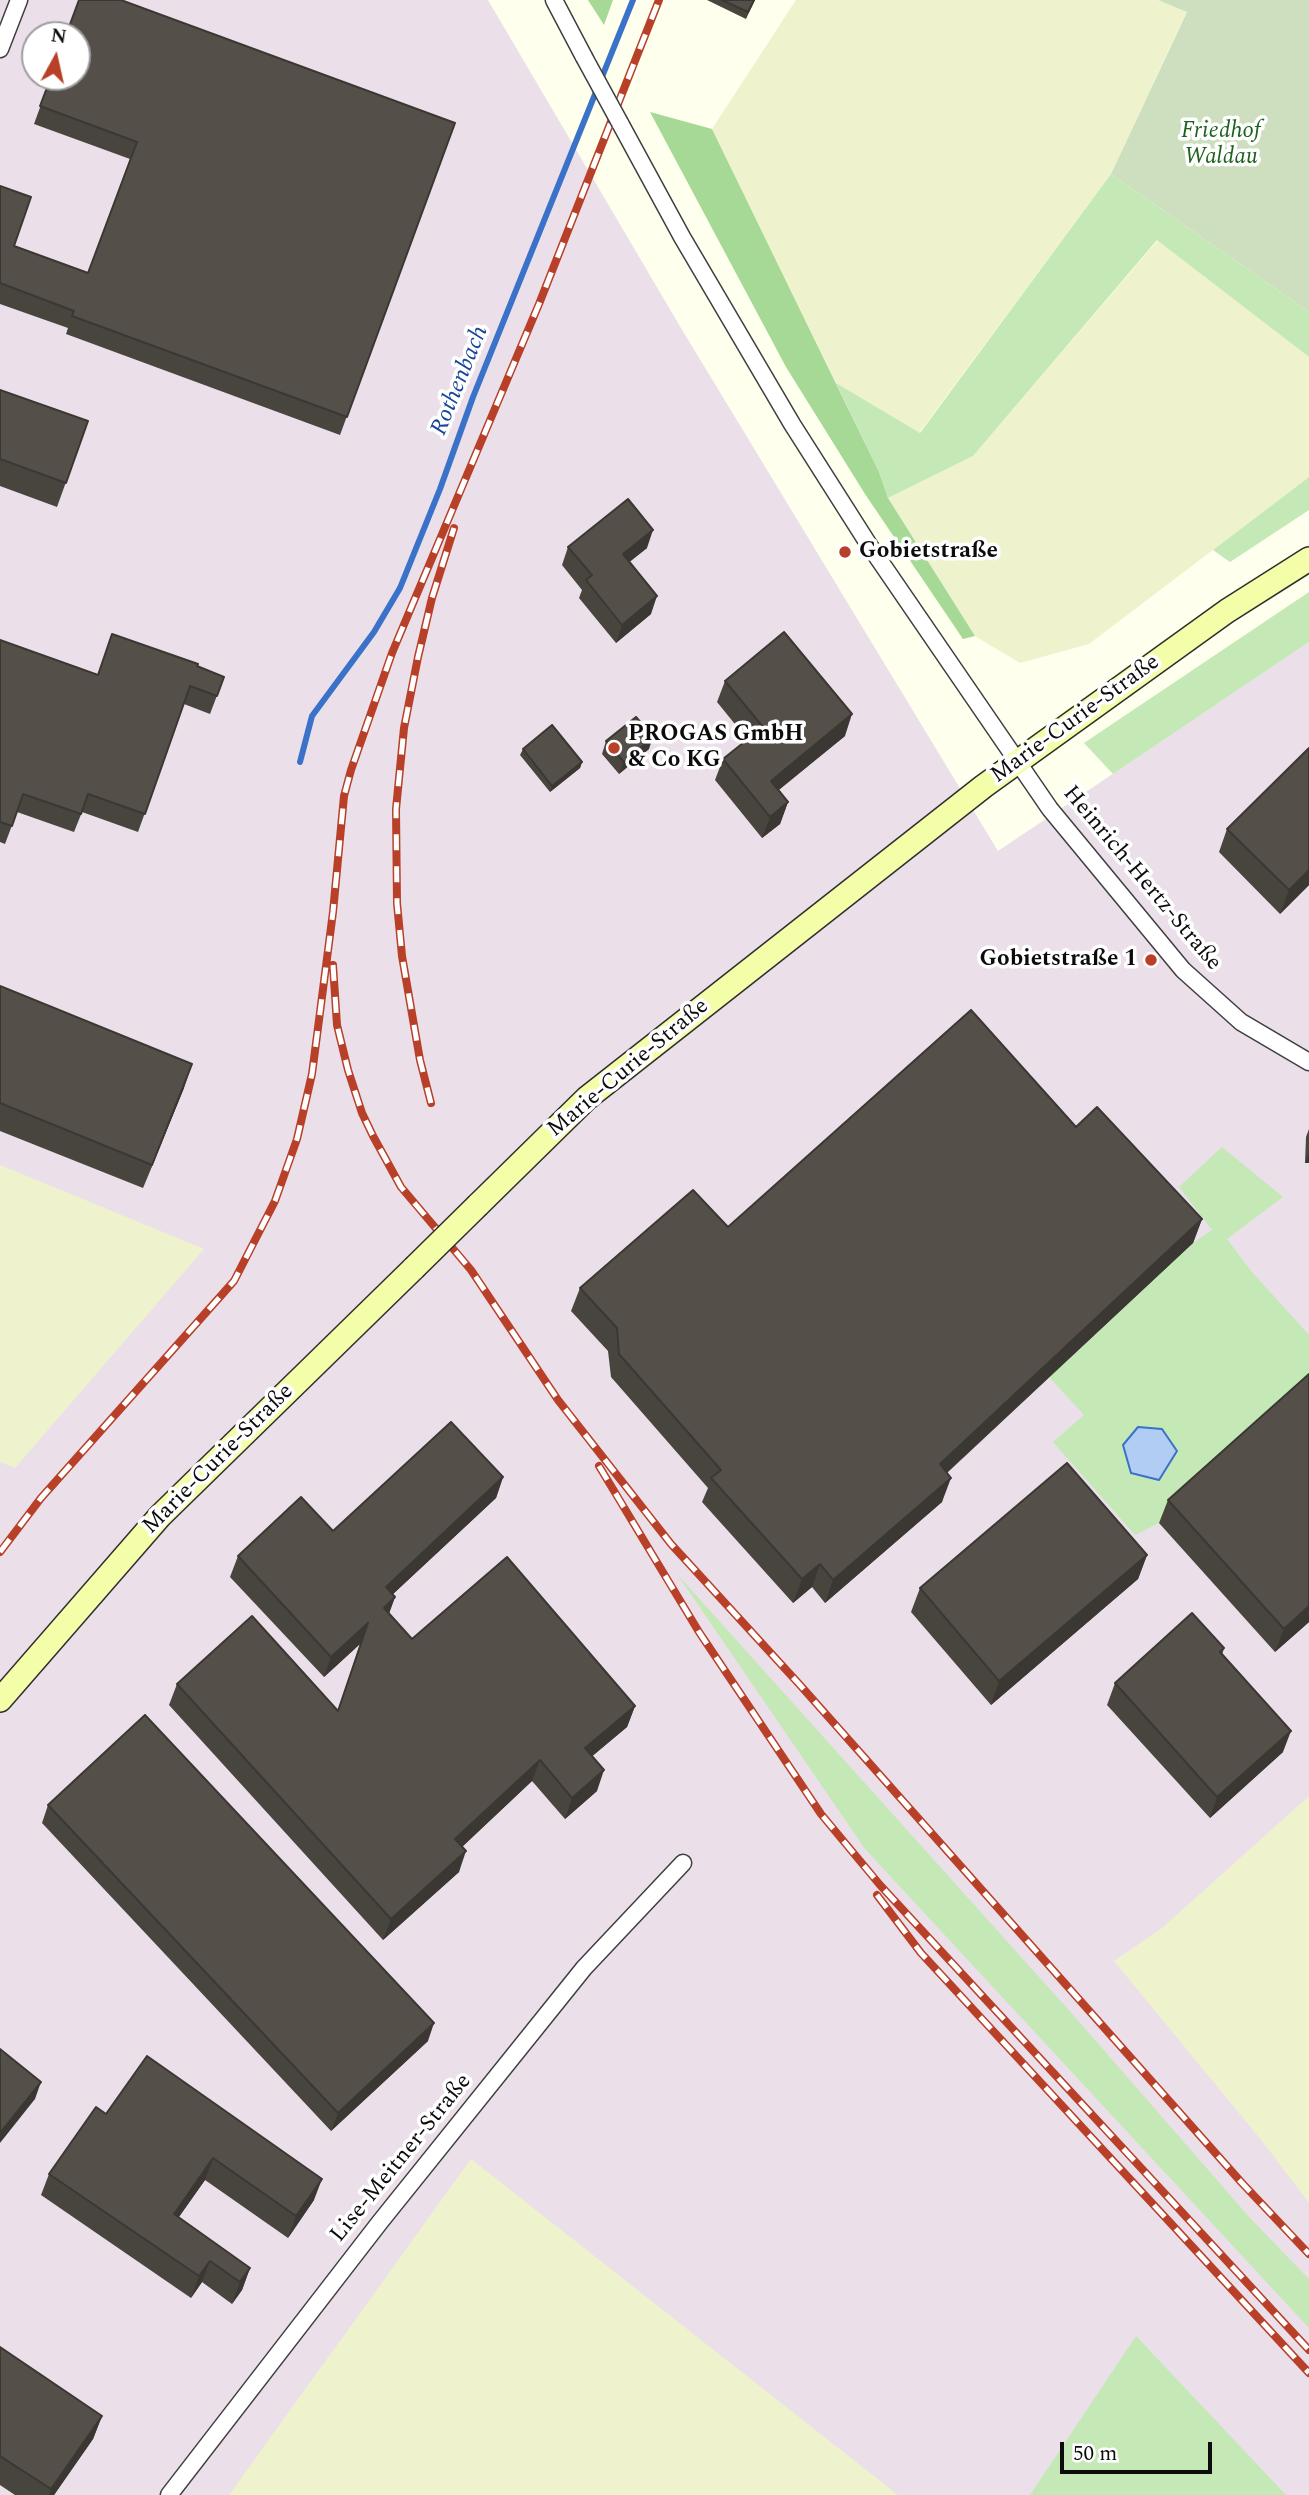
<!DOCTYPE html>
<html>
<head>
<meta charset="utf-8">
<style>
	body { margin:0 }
	#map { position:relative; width:1309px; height:2495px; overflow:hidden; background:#feffec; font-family:Spectral,serif }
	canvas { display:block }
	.north { position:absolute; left:21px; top:21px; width:70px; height:70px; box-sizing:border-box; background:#fff; border:2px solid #9e9e9e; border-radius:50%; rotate:8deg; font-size:19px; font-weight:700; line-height:28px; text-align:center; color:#0c0c0c }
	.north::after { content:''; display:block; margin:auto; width:24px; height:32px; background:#b84028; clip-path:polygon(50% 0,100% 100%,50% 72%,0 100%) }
	.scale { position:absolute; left:1060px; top:2442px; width:152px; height:32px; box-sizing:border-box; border:4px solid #0c0c0c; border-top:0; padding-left:9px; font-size:21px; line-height:24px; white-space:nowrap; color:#0c0c0c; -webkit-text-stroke:5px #fff; paint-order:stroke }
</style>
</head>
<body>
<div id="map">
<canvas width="1309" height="2495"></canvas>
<div class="north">N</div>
<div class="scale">50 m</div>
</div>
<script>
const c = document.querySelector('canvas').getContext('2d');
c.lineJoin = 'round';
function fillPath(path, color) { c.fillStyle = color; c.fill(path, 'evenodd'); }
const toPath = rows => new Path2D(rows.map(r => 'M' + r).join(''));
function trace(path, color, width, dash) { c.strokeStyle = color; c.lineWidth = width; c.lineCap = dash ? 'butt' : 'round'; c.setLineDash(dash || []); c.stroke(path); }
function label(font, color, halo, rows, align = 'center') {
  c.font = font + ' Spectral,serif'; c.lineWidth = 7; c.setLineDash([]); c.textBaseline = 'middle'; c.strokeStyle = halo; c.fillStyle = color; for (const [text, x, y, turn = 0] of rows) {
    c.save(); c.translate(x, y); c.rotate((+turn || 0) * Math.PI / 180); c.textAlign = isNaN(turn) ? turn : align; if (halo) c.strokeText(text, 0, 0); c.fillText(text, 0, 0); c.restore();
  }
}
fillPath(toPath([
	[0,0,488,0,678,323,998,851,1309,642,1309,2495,0,2495],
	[35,35,77,35,77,77,35,77]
]), '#ebe0ea');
fillPath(toPath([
	[796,0,1158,0,1187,11,1111,174,919,433,836,383,712,129],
	[1158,240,1309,357,1309,477,1089,644,1020,663,975,636,888,498,973,456],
	[0,1165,204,1249,15,1468,0,1462],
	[1309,1796,1309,2203,1262,2141,1114,1961,1162,1928],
	[471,2159,898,2495,229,2495]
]), '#eef3cd');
fillPath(toPath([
	[1111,174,1309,312,1309,357,1157,240,973,456,888,498,879,472,836,383,920,433],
	[1309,477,1309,510,1230,562,1213,550],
	[1309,592,1309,642,1113,774,1084,743],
	[1222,1147,1283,1197,1227,1239,1251,1271,1309,1335,1309,1390,1159,1523,1135,1535,1053,1442,1084,1415,1049,1377,1193,1243,1212,1230,1179,1187],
	[677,1574,1075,2017,1250,2218,1309,2279,1309,2328,865,1849],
	[1136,2336,1286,2495,1030,2495]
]), '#c5e8b7');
fillPath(toPath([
	[588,0,613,0,604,25],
	[650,112,712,129,879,472,888,498,975,636,963,639,865,494,786,367]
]), '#a6d896');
fillPath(toPath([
	[1158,0,1309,0,1309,312,1111,174,1187,12]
]), '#cddfbe');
const water = toPath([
	[1138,1427,1162,1429,1177,1451,1159,1480,1131,1473,1123,1445,1138,1427]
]);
fillPath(water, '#b2cdf4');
trace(water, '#3a72ca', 2);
trace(toPath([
	[300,762,312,716,374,632,400,588,440,489,473,397,633,0]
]), '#3a72ca', 6);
const minor = toPath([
	[554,0,584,57],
	[0,49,19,0],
	[620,123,682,237,792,424,869,545,1050,809,1183,970,1241,1022,1309,1062],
	[169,2495,380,2222,584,1968,683,1863]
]);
const secondary = toPath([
	[478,1205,587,1098,984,786,1227,611,1309,559],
	[0,1700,160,1516,414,1268]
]);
trace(minor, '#3f3f3f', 19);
trace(secondary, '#2e2e2e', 26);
trace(minor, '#fff', 16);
trace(secondary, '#f4fda8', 23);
const rail = toPath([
	[333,965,337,1025,348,1070,362,1113,373,1136,401,1187,471,1270,558,1400,671,1544,800,1685,1242,2183,1309,2254],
	[431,1103,420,1060,402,956,397,903,396,809,404,728,418,657,432,598,454,528],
	[599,1466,699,1632,821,1814,880,1885,1309,2350],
	[0,1552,41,1498,234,1281,275,1201,297,1139,312,1074,333,912,344,796,351,770,392,653,539,304,659,0],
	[877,1895,921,1953,1309,2373]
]);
trace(rail, '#b84028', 8);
trace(rail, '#fff', 5, [16]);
const minorBridge = toPath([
	[584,57,620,123]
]);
const secondaryBridge = toPath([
	[414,1268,478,1205]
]);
trace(minorBridge, '#3f3f3f', 19, []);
trace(secondaryBridge, '#2e2e2e', 26, []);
trace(minorBridge, '#fff', 16);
trace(secondaryBridge, '#f4fda8', 23);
fillPath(toPath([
	[707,0,755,0,746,19],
	[51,77,455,123,340,435,66,334,68,328,0,304,0,186,14,246,88,273,130,159,34,124],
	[0,390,88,421,57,507,0,486],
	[568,547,647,548,629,562,651,614,616,643,579,598,582,590,562,565],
	[0,640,98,675,197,666,224,677,210,714,184,704,138,832,82,812,74,832,17,812,5,844,0,842],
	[725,681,845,736,778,790,788,802,780,824,762,838,715,780,723,759,747,739,717,702],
	[606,741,649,749,619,774,602,754],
	[523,749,582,762,580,768,550,792,520,755],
	[1227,829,1309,885,1280,914,1219,852],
	[0,986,184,1088,143,1188,0,1131],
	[1076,1127,1202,1219,1193,1243,947,1473,942,1502,825,1603,812,1587,793,1603,702,1502,708,1488,611,1377,608,1351,571,1311,580,1288,728,1227],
	[1309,1129,1309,1163,1305,1163,1306,1137],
	[1309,1374,1309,1622,1275,1652,1159,1523,1168,1500],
	[503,1477,496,1498,392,1595,395,1597,389,1614,412,1639,635,1706,627,1727,592,1756,597,1791,565,1819,532,1781,462,1847,459,1872,383,1940,169,1705,177,1684,338,1710,360,1644,324,1677,230,1577,238,1556,333,1531],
	[1147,1555,1138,1579,991,1705,911,1612,920,1588],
	[1224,1648,1222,1655,1283,1752,1210,1818,1107,1705,1115,1683],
	[48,1805,428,2041,331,2131,42,1823],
	[106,2114,314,2200,288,2238,205,2180,179,2217,250,2268,242,2290,232,2304,202,2282,191,2298,41,2195,49,2174],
	[0,2347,102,2416,93,2439,54,2495,15,2495,0,2485]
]), '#48453f');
fillPath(toPath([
	[653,530,647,548,617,572,623,554],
	[657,596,651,614,616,643,622,625],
	[852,714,845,736,763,803,771,781],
	[653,737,649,749,619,774,624,762],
	[582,762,580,768,550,792,552,786],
	[788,802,780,824,762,838,770,817],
	[1309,870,1309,885,1280,914,1289,890],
	[192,1064,184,1088,143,1188,152,1165],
	[1309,1153,1309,1163,1305,1163],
	[1202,1219,1193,1243,931,1487,940,1464],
	[503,1477,496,1498,378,1608,386,1587],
	[951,1478,942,1502,825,1603,833,1580],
	[1147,1555,1138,1579,991,1705,999,1681],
	[820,1564,812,1587,793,1603,802,1579],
	[395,1597,387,1618,384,1608],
	[1309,1606,1309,1622,1275,1652,1284,1629],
	[368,1623,360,1644,324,1677,331,1657],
	[635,1706,627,1727,577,1769,585,1748],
	[1291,1731,1283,1752,1210,1818,1217,1797],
	[540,1760,532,1781,448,1860,455,1839],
	[604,1770,597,1791,565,1819,572,1798],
	[466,1851,459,1872,383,1940,391,1919],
	[434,2023,428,2041,331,2131,338,2113],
	[41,2082,35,2099,0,2143,0,2133],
	[213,2158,205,2180,166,2235,174,2214],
	[322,2179,314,2200,288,2238,296,2216],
	[210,2261,202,2282,191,2298,199,2276],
	[250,2268,242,2290,232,2304,240,2282],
	[102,2416,93,2439,54,2495,49,2495,51,2489]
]), '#3b3833');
const building = toPath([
	[79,0,121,0,455,123,347,417,72,316,74,311,0,283,0,186,31,197,14,246,88,273,137,142,40,106,51,77,77,77,77,35,66,35,79,0],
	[722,0,754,0,748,12,722,0],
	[0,390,88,421,66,483,0,459,0,390],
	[628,499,653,530,623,554,657,596,622,625,586,580,592,575,568,547,628,499],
	[784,632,852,714,771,781,788,802,770,817,723,759,763,727,725,681,784,632],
	[112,634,198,664,197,666,224,677,217,696,190,686,145,814,88,794,81,814,23,794,12,826,0,822,0,640,98,675,112,634],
	[636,717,653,737,624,762,606,741,636,717],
	[552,725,582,762,552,786,523,749,552,725],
	[1309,748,1309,870,1289,890,1227,829,1309,748],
	[0,986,192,1064,152,1165,0,1103,0,986],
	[971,1010,1076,1127,1097,1107,1202,1219,940,1464,951,1478,833,1580,820,1564,802,1579,711,1478,721,1470,619,1354,617,1328,580,1288,693,1190,728,1227,971,1010],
	[1309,1374,1309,1606,1284,1629,1168,1500,1309,1374],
	[451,1422,503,1477,386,1587,395,1597,384,1608,412,1639,507,1557,635,1706,585,1748,604,1770,572,1798,540,1760,455,1839,466,1851,391,1919,177,1684,252,1616,338,1711,368,1623,331,1657,238,1556,301,1497,333,1531,451,1422],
	[1067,1463,1147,1555,999,1681,920,1588,1067,1463],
	[1192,1613,1224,1648,1220,1652,1291,1731,1217,1797,1115,1683,1192,1613],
	[145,1715,434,2023,338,2113,48,1805,145,1715],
	[0,2049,41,2082,0,2133,0,2049],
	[147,2056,322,2179,296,2216,213,2158,174,2214,250,2268,240,2282,210,2261,199,2276,49,2174,96,2107,106,2114,147,2056],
	[0,2347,102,2416,51,2489,0,2456,0,2347]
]);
fillPath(building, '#545049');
trace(building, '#3b3833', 2);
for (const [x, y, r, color] of [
	[845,552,7,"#b84028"],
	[614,748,7,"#b84028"],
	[1151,960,7,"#b84028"]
]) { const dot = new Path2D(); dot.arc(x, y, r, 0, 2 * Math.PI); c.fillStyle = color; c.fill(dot); trace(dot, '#fff', 2.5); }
label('italic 23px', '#1e621f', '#fff', [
	["Friedhof",1221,132],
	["Waldau",1221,158]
]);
label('bold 23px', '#0c0c0c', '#fff', [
	["Gobietstraße",859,552],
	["PROGAS GmbH",628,735],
	["& Co KG",628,761],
	["Gobietstraße 1",1137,960,"right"]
], 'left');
label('23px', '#0c0c0c', '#fff', [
	["Marie-Curie-Straße",1076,720,-36],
	["Heinrich-Hertz-Straße",1141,879,50],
	["Marie-Curie-Straße",629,1069,-40],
	["Marie-Curie-Straße",219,1460,-45],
	["Lise-Meitner-Straße",402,2159,-51]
]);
label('italic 24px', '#19469a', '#fff', [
	["Rothenbach",461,381,-68]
]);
</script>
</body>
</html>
